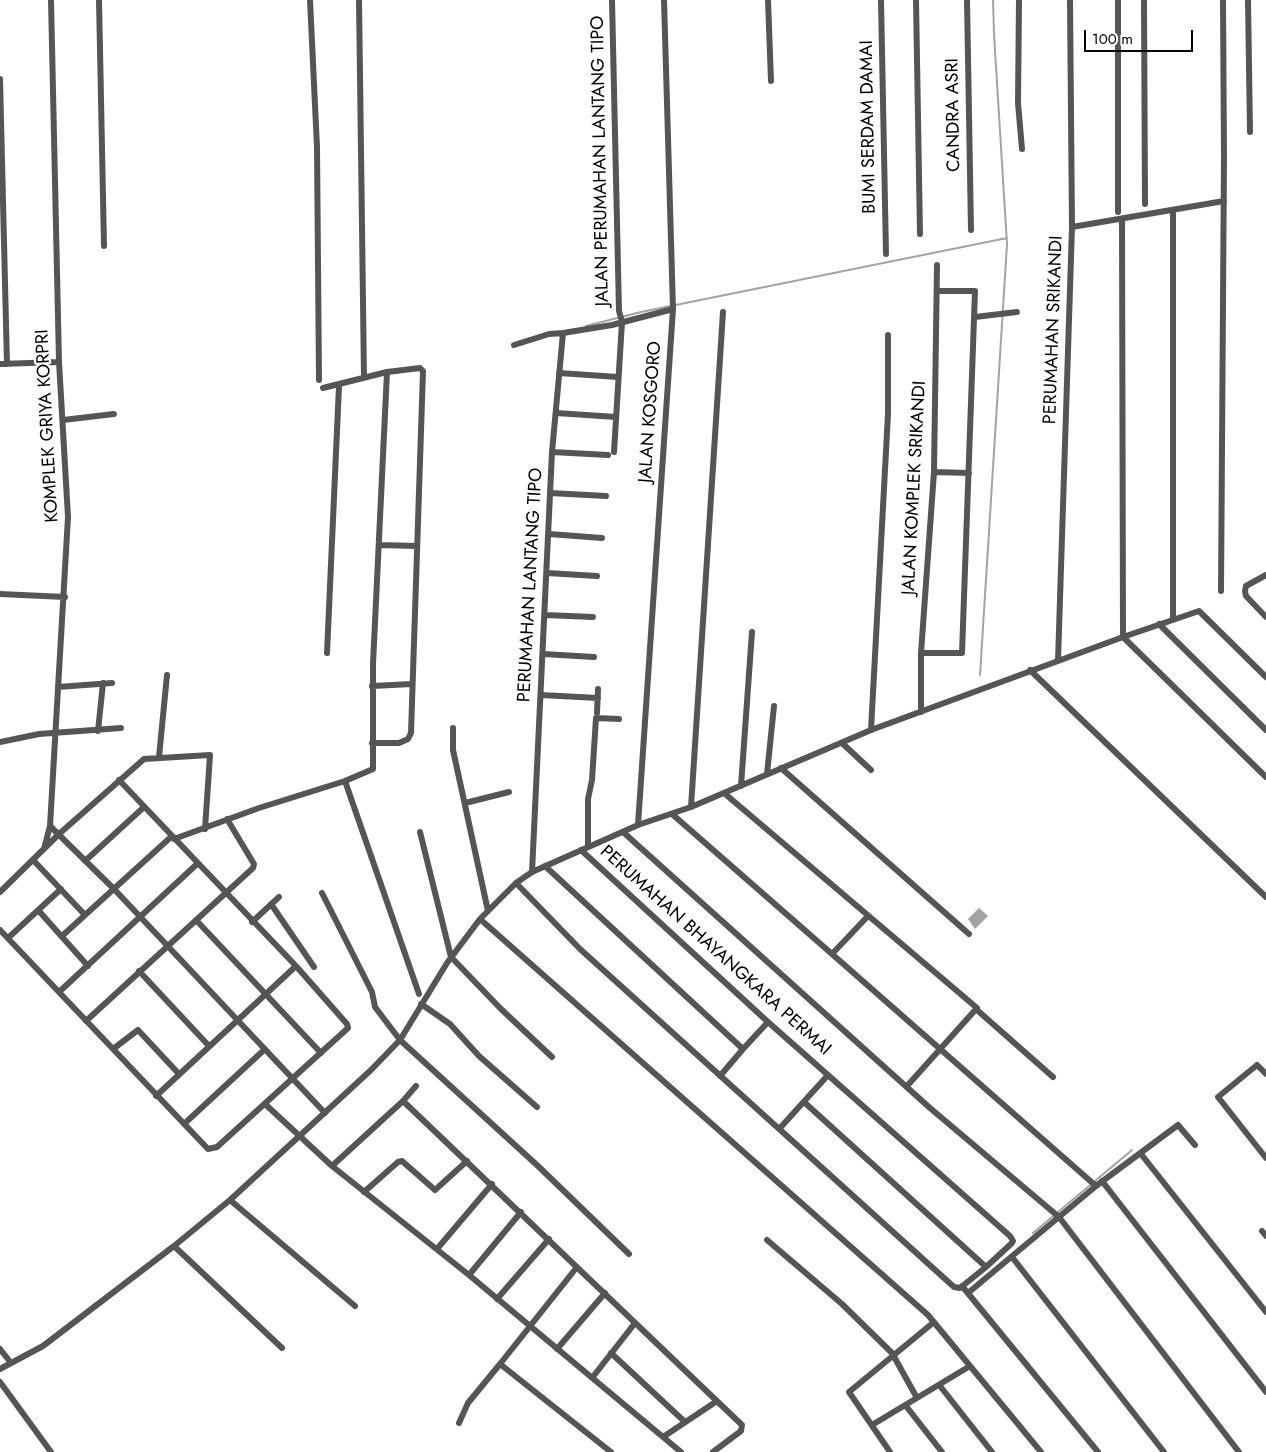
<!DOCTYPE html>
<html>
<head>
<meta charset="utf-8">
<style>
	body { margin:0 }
	#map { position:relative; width:1266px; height:1452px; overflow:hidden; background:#fff; font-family:Jost,sans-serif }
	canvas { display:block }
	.scale { position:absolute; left:1084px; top:30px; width:109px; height:22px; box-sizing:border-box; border:2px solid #000; border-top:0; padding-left:6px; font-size:15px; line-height:18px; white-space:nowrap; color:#000; -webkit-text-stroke:4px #fff; paint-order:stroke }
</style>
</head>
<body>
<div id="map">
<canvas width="1266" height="1452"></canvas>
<div class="scale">100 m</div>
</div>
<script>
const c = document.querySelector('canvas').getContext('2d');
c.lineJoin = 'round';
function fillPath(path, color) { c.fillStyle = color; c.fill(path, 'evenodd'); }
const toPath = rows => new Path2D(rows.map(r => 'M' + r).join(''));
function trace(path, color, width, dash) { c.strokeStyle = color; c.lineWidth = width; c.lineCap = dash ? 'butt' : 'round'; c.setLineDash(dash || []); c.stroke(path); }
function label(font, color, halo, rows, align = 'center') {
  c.font = font + ' Jost,sans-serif'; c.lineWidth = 4.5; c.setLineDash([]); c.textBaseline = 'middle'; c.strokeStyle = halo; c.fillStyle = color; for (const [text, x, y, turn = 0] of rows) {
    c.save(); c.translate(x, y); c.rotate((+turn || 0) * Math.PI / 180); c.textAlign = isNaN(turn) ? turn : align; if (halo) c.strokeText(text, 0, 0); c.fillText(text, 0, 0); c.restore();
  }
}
fillPath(toPath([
	[979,908,988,916,975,929,968,919]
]), '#a3a3a3');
trace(toPath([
	[586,326,641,312,1007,238],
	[980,675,1007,244,994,34,993,0],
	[1033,1233,1132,1150]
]), '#a3a3a3', 2);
trace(toPath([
	[99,0,104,246],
	[310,0,317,147,319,380],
	[359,0,364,377],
	[612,0,619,311,622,322,614,452],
	[768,0,771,81],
	[881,0,886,254],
	[916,0,920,234],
	[967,0,971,230],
	[1019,0,1018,103,1022,149],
	[1118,0,1118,212],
	[1144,0,1145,204],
	[1248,0,1250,132],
	[0,79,7,364],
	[1173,211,1173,619],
	[1122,219,1123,637,1199,611,1266,677],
	[1072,227,1224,201],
	[975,317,1017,312],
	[514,345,549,334,563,333],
	[0,364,59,362],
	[559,373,618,377],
	[323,388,387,372,420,368,423,371,411,733,408,739,399,743,372,743],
	[556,413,616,417],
	[63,420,114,414],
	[552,452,608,455],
	[934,472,969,473],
	[550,493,606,496],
	[549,534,602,538],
	[379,545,417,546],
	[547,573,597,576],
	[1266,575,1246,586,1245,591,1246,596,1266,617],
	[1221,591,1224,156,1223,0],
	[0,594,65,597],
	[545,615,593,617],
	[1159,624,1266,730],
	[327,653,339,386],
	[921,653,962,653,975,291,938,291],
	[543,654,594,657],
	[1058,661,1072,227,1070,0],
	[1030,670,1266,897],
	[372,686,412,684],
	[58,687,112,683],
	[541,695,598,698],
	[921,712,921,653,934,472,937,265],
	[597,713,598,689],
	[453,728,453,750,488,911],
	[871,730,888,414,888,335],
	[98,731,103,683],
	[0,742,39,734,121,728],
	[842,743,871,770],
	[159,757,167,675],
	[781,768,969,934],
	[767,774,774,706],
	[345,781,419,994],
	[741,786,752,632],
	[724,793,977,1008,907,1086],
	[465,803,509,792],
	[691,807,723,312],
	[672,814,832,954,868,916],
	[638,825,673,309,664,0],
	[50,826,114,889,325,1113],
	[420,832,451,957,501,1009,552,1057],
	[623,832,930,1108,1059,1217,1239,1452],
	[174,839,259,808,345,781,373,769,373,664,387,372],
	[588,847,588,799,592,780,596,718,619,719],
	[44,849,50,826,68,517,59,362,51,0],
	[581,850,768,1022,1010,1236,1013,1241,1012,1243,986,1267],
	[34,861,85,915],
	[85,861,144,807],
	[545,866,743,1049,768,1022],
	[532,872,552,452,563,333,612,325,673,309],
	[516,883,580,949,954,1287,960,1288,986,1267,804,1102],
	[0,892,59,834,144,759,210,755,205,829],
	[322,893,372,992,375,1007,400,1040,538,1166,629,1254],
	[271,904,314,967],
	[38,910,88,966],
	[480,919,928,1315,1041,1452],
	[196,920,321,1053],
	[252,922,279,897],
	[0,930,208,1149,217,1147,348,1028,347,1024,296,966,119,780],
	[62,936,172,836],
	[8,938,61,889],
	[832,954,1096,1186,1178,1125,1195,1145],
	[139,971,209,1046],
	[59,992,197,864],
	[421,1004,450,1024,479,1056,537,1107],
	[977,1010,1053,1077],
	[86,1021,253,868,254,864,227,819],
	[113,1049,138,1030,179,1074],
	[1266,1074,1257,1065,1218,1097,1266,1158],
	[720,1076,743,1049],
	[416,1086,403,1101,742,1425,741,1431,713,1452],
	[156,1096,296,966],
	[265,1104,332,1166,403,1101],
	[184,1124,265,1049],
	[780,1128,828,1075],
	[1141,1154,1266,1312],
	[332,1166,469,1275,681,1452],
	[1102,1181,1266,1392],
	[364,1192,398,1162,402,1161,435,1190,467,1161],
	[230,1200,355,1306],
	[1262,1231,1266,1236],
	[767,1240,842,1304,892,1353,917,1398],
	[174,1246,282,1348],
	[437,1249,492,1184],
	[1012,1257,1164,1452],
	[577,1267,500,1364,611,1452],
	[469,1275,521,1212],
	[962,1286,1098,1452],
	[968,1293,1096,1186],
	[497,1299,549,1239],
	[0,1349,11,1363],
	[557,1349,605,1293],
	[611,1353,685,1422],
	[0,1369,43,1346,174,1246,230,1200,371,1070,400,1040,447,963,480,919,516,883,532,872,638,825,691,807,871,730,1123,637,1266,777],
	[592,1378,635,1323],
	[0,1382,51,1452],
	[940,1386,992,1452],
	[906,1406,942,1452],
	[459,1423,468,1403,500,1364],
	[872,1425,970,1366],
	[663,1437,717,1401],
	[890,1452,849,1392,934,1322]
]), '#555', 6);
label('18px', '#000', '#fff', [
	["CANDRA ASRI",954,115,-91],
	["BUMI SERDAM DAMAI",869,127,-91],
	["JALAN PERUMAHAN LANTANG TIPO",601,161,-91],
	["PERUMAHAN SRIKANDI",1054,330,-88],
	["JALAN KOSGORO",651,412,-86],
	["KOMPLEK GRIYA KORPRI",48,426,-93],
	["JALAN KOMPLEK SRIKANDI",915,488,-87],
	["PERUMAHAN LANTANG TIPO",531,585,-87],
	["PERUMAHAN BHAYANGKARA PERMAI",715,951,42]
]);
</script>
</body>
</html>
